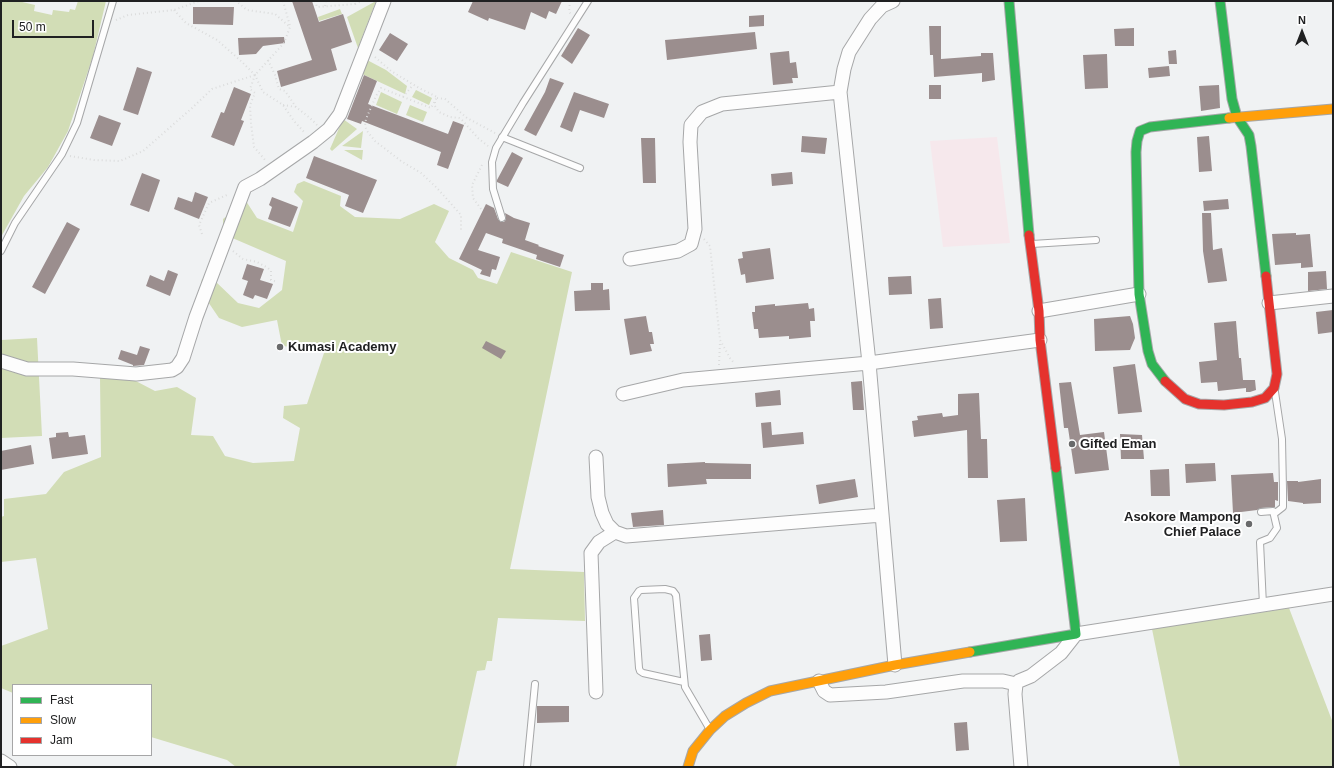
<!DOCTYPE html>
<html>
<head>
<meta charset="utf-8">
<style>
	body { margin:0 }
	#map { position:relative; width:1334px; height:768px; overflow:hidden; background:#f0f2f3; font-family:Arial,sans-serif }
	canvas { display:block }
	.frame { position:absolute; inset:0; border:2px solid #202122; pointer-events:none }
	.legend { position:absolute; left:12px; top:684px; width:140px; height:72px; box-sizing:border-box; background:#fff; border:1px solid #a6a6a7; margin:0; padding:5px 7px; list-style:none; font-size:12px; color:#202122 }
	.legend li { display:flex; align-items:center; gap:8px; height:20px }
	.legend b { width:20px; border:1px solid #a6a6a7 }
	.north { position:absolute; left:1282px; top:12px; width:40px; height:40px; -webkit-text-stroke:3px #fff; paint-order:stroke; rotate:0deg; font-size:11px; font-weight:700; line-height:16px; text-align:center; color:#202122 }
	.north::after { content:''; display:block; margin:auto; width:14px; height:18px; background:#202122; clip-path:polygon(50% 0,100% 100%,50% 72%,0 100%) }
	.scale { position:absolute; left:12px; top:20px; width:82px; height:18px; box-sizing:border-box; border:2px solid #202122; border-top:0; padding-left:5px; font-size:12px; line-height:14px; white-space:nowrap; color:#202122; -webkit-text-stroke:3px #fff; paint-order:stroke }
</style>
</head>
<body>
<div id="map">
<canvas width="1334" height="768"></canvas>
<div class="frame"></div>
<ul class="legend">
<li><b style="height:5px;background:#30b455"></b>Fast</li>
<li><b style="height:5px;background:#ff9f0a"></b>Slow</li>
<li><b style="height:5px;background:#e5322d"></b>Jam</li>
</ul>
<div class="north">N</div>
<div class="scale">50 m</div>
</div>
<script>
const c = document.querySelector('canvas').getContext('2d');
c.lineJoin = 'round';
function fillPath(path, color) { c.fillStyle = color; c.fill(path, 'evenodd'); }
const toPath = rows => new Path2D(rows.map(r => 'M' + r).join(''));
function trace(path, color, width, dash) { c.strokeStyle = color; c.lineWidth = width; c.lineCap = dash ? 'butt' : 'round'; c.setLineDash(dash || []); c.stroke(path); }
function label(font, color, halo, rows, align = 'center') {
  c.font = font + ' Arial,sans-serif'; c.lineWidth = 4; c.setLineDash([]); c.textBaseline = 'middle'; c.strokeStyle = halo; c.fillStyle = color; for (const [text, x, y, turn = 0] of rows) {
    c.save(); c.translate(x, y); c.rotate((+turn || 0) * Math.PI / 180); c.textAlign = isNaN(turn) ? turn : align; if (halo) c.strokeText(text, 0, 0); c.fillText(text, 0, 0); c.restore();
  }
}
fillPath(toPath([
	[997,137,1010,243,943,247,930,141]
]), '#f6e8ec');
fillPath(toPath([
	[1,1,18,1,35,5,34,11,52,15,53,10,69,12,70,9,75,10,78,1,106,1,93,56,68,131,48,167,24,196,1,237],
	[376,1,358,48,347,17],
	[340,9,342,14,319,21,318,17],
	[369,61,386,70,407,86,405,94,360,73,364,62],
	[416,90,432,98,429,105,412,97],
	[381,92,402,102,397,114,376,105],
	[410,105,427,112,423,122,406,115],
	[343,119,357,129,332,151,330,149],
	[363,131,361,148,342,146],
	[344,150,363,150,362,160],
	[304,181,341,196,340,206,355,217,400,219,434,204,449,211,435,242,449,258,473,270,478,278,497,284,511,252,572,272,510,569,584,572,585,621,498,618,492,661,487,661,485,670,477,671,456,767,236,767,227,760,151,737,151,685,13,685,13,693,1,688,1,646,48,629,36,558,1,562,1,517,4,516,4,499,46,494,64,472,101,457,100,378,130,378,155,391,177,387,196,398,191,435,213,436,225,456,253,463,294,461,300,428,283,418,284,406,307,404,325,350,282,346,277,320,242,327,219,318,200,290,202,279,215,281,238,303,259,308,282,290,286,261,223,234,223,219,246,201,257,218,293,232,303,201,294,192,297,184],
	[37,338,42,436,1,438,1,340],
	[1289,608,1333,723,1333,767,1180,767,1152,629]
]), '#d2ddb6');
fillPath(toPath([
	[292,1,312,1,319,22,343,14,352,42,331,49,337,70,281,87,277,71,312,60],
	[473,1,562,1,556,14,549,11,546,19,531,12,525,30,489,18,488,21,468,12],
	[193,7,234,7,233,25,193,24],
	[764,15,764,26,749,27,749,16],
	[929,26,941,26,941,59,981,56,981,53,993,53,995,80,982,82,982,73,934,77,933,55,930,55],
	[578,28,590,35,572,64,561,56],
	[1134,28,1134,46,1115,46,1114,29],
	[755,32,757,49,667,60,665,40],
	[390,33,408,44,397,61,379,50],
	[284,37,285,43,263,46,256,54,239,55,238,38],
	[1176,50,1177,64,1169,64,1168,51],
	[789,51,790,63,796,62,798,78,792,78,793,83,773,85,770,53],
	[1107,54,1108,88,1085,89,1083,55],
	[1169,66,1170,76,1149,78,1148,68],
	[137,67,152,72,138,115,123,110],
	[364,75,377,81,368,104,448,134,453,121,464,125,448,169,437,165,441,152,362,121,361,124,347,119],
	[550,78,564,83,536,136,524,130,545,92],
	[929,85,941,85,941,99,929,99],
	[1219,85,1220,108,1201,111,1199,86],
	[234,87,251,94,241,120,244,121,234,146,211,137,221,112,224,113],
	[574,92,609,104,604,118,580,110,572,132,560,127],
	[99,115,121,123,112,146,90,138],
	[802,136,827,138,825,154,801,152],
	[1209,136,1212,171,1199,172,1197,137],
	[641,138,655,138,656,183,643,183],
	[512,152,523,158,508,187,497,182,497,180],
	[314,156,377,180,363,213,345,206,349,195,306,178],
	[792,172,793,184,772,186,771,174],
	[142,173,160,180,149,212,130,205],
	[195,192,208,197,199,219,174,209,178,197,192,202],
	[272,197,298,207,290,227,268,219,272,207,269,205],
	[1228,199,1229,209,1204,211,1203,201],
	[486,204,494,208,498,219,501,222,504,222,506,219,505,213,514,218,530,223,525,240,539,245,538,246,564,255,560,267,536,259,537,255,502,243,503,239,486,233,478,250,500,257,496,270,492,269,490,277,480,274,482,270,459,259],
	[1202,213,1211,213,1213,250,1222,248,1227,281,1208,283,1203,251],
	[67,222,80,229,45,294,32,287],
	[1296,233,1296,235,1310,234,1313,267,1301,268,1301,263,1275,265,1272,234],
	[770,248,774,279,746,283,745,274,741,275,738,259,743,258,742,252],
	[247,264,264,269,260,280,273,284,267,299,255,295,253,299,243,295,248,281,242,279],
	[168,270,178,274,170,296,146,286,150,275,164,281],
	[1326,271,1327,289,1308,291,1308,272],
	[911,276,912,294,889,295,888,277],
	[591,283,603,283,603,290,609,289,610,310,575,311,574,291,591,290],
	[941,298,943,328,930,329,928,299],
	[808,303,809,309,814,308,815,321,810,321,811,337,789,339,789,336,759,338,758,329,754,329,752,312,755,312,755,306,775,304,775,306],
	[1333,310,1333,332,1318,334,1316,312],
	[646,316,649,332,652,332,654,344,650,344,652,351,630,355,624,319],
	[1130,316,1133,324,1135,338,1130,350,1095,351,1094,319],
	[1236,321,1239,358,1241,358,1243,380,1255,380,1256,390,1250,392,1246,392,1246,388,1218,391,1217,382,1201,383,1199,362,1217,360,1214,323],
	[486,341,506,351,501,359,482,348],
	[140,346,150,349,144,365,133,366,133,365,118,359,121,350,137,355],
	[1135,364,1142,412,1118,414,1113,367],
	[862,381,864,410,853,410,851,382],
	[1071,382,1080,435,1104,432,1109,470,1075,474,1068,428,1064,428,1059,383],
	[780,390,781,405,756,407,755,393],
	[979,393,981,439,987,439,988,478,968,478,967,430,914,437,912,421,918,420,917,416,942,413,943,417,958,415,958,394],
	[771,422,772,435,803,432,804,444,763,448,761,423],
	[68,432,69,437,85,435,88,454,52,459,49,438,56,437,56,433],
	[1120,434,1142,435,1144,459,1121,459],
	[31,445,34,464,1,470,1,451],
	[705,462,705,463,751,464,751,479,706,479,707,484,668,487,667,464],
	[1215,463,1216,481,1186,483,1185,464],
	[1169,469,1170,496,1151,496,1150,470],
	[1273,473,1274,482,1278,482,1278,501,1275,500,1275,507,1261,508,1257,510,1233,513,1231,475],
	[855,479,858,497,819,504,816,485],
	[1321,479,1321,503,1303,504,1303,503,1288,501,1287,481,1298,481,1298,482],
	[1025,498,1027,541,1000,542,997,500],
	[663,510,664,525,633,527,631,513],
	[710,634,712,660,701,661,699,635],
	[537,706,569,706,569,722,537,723],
	[967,722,969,750,956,751,954,723]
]), '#9b8e8e');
const lane = toPath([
	[502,137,580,168],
	[502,218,493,189,492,162,496,148,523,103,588,1],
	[1032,244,1096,240],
	[1,251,15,223,62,154,77,123,113,1],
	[1261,512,1273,511,1277,528,1270,538,1260,542,1263,605],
	[1274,514,1283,507,1283,490,1282,439,1275,392],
	[684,682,643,673,640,671,639,668,634,598,639,591,641,590,665,589,673,591,676,595,685,687,709,728],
	[527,767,535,684]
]);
const street = toPath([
	[893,1,882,6,870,19,849,52,844,69,840,92,869,363,895,665],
	[630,259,678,251,691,244,695,229,690,142,691,125,702,112,722,104,840,92],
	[1269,303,1333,296],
	[1039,311,1139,294],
	[1,361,27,369,73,369,136,374,172,370,177,367,183,358,196,317,245,187,260,179,313,142,329,129,340,114,384,1],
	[623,394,683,380,869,363,1040,340],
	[596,457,598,497,602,513,607,524,615,532,626,536,882,515],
	[819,681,824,691,830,695,886,692,963,681,1003,681,1016,684],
	[596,692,591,553,599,542,615,532],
	[1,761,10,767],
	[1021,767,1015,694,1016,684,1019,681,1031,676,1061,653,1076,634,1333,594]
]);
const fast = toPath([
	[1009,1,1029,235],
	[1220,1,1232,99,1237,117,1249,135,1251,146,1266,276],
	[1165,381,1152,364,1148,351,1139,294,1136,152,1137,141,1140,131,1150,127,1229,118],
	[970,652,1076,634,1056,468]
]);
const slow = toPath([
	[1229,118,1333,109],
	[688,767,693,751,710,730,725,716,746,703,770,691,895,665,970,652]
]);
const jam = toPath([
	[1029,235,1039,311,1040,340,1056,468],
	[1165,381,1185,399,1199,404,1224,405,1252,402,1265,398,1274,388,1277,374,1266,276]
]);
trace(lane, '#a6a7a8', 8);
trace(street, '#a6a7a8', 15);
trace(fast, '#a6a7a8', 11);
trace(slow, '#a6a7a8', 11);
trace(jam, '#a6a7a8', 11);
trace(toPath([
	[283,1,290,26],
	[315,1,317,7,355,4,356,1],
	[570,1,569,12,571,14],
	[355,4,362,1],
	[325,6,326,1],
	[174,10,186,23,217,40,241,61,255,75,263,92,283,105,294,121,305,133],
	[116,20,128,15,174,10,199,1],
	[375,57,391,71,419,88,437,97,431,108,381,88,376,96,366,119,365,126,367,131,375,141,401,161,421,173,437,188,461,215,461,231],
	[268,60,275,75,279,89,285,91,296,107],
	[255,75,250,89,255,93,250,105,251,123,254,147,266,161],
	[403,97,413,85],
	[437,98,445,99,467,118,495,133],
	[435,102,435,106,439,112,450,117,459,118,462,120,478,138,488,146],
	[283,105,296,107,310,118,317,125],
	[70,156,94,160,120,161,143,151,192,108,212,89,255,75,284,43,290,27,275,14,247,10,236,1],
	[481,209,473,198,472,185,483,163],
	[202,234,199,225,209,203,229,194],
	[704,239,710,246,720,340,730,358,734,363],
	[233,251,243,259,257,262,268,268,271,271,271,280,277,282],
	[719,365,720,342]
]), '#dbdcdc', 2, [1, 3]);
trace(lane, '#fdfdfd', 6);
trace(street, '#fdfdfd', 13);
trace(fast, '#30b455', 9);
trace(slow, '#ff9f0a', 9);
trace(jam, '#e5322d', 9);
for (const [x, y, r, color] of [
	[280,347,4,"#696a6b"],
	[1072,444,4,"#696a6b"],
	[1249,524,4,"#696a6b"]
]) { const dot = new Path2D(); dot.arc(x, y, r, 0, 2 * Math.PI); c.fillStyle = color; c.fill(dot); trace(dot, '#fff', 1.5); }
label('bold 13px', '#202122', '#fff', [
	["Kumasi Academy",288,347],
	["Gifted Eman",1080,444],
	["Asokore Mampong",1241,517,"right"],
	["Chief Palace",1241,532,"right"]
], 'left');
</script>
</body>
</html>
